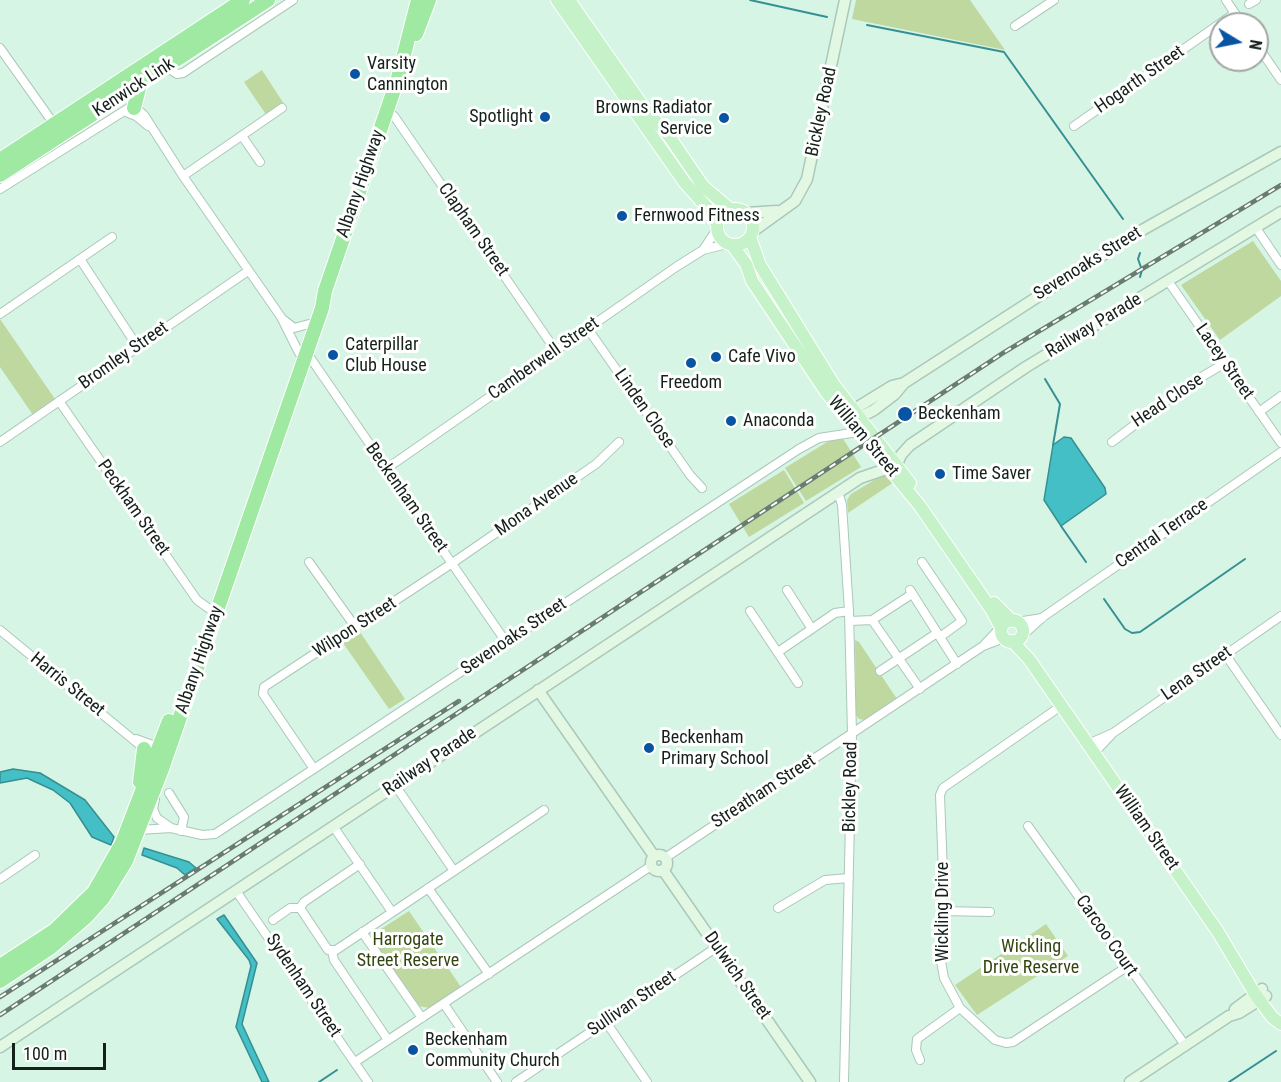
<!DOCTYPE html>
<html>
<head>
<meta charset="utf-8">
<style>
	body { margin:0 }
	#map { position:relative; width:1281px; height:1082px; overflow:hidden; background:#d6f5e5; font-family:"Roboto Condensed",sans-serif }
	canvas { display:block }
	.north { position:absolute; left:1209px; top:12px; width:60px; height:60px; box-sizing:border-box; background:#fff; border:2px solid #a1a6a3; border-radius:50%; rotate:100deg; font-size:16px; font-weight:700; line-height:24px; text-align:center; color:#14201a }
	.north::after { content:''; display:block; margin:auto; width:21px; height:27px; background:#0754a3; clip-path:polygon(50% 0,100% 100%,50% 72%,0 100%) }
	.scale { position:absolute; left:12px; top:1043px; width:94px; height:27px; box-sizing:border-box; border:3px solid #14201a; border-top:0; padding-left:8px; font-size:18px; line-height:21px; white-space:nowrap; color:#14201a; -webkit-text-stroke:4px #fff; paint-order:stroke }
</style>
</head>
<body>
<div id="map">
<canvas width="1281" height="1082"></canvas>
<div class="north">N</div>
<div class="scale">100 m</div>
</div>
<script>
const c = document.querySelector('canvas').getContext('2d');
c.lineJoin = 'round';
function fillPath(path, color) { c.fillStyle = color; c.fill(path, 'evenodd'); }
const toPath = rows => new Path2D(rows.map(r => 'M' + r).join(''));
function trace(path, color, width, dash) { c.strokeStyle = color; c.lineWidth = width; c.lineCap = dash ? 'butt' : 'round'; c.setLineDash(dash || []); c.stroke(path); }
function label(font, color, halo, rows, align = 'center') {
  c.font = font + ' "Roboto Condensed",sans-serif'; c.lineWidth = 6; c.setLineDash([]); c.textBaseline = 'middle'; c.strokeStyle = halo; c.fillStyle = color; for (const [text, x, y, turn = 0] of rows) {
    c.save(); c.translate(x, y); c.rotate((+turn || 0) * Math.PI / 180); c.textAlign = isNaN(turn) ? turn : align; if (halo) c.strokeText(text, 0, 0); c.fillText(text, 0, 0); c.restore();
  }
}
fillPath(toPath([
	[856,0,970,0,1005,50,852,19],
	[262,70,284,104,267,116,244,82],
	[1253,241,1281,281,1281,296,1220,340,1181,285],
	[0,319,55,399,33,415,0,367],
	[840,434,861,467,806,501,785,468],
	[784,470,804,503,749,537,729,504],
	[886,473,894,482,848,513,847,500,851,494],
	[358,629,405,699,389,709,341,640],
	[855,640,859,642,897,699,865,720,859,719,856,715],
	[409,911,461,987,430,1008,418,1006,373,940,378,931],
	[1046,924,1068,956,977,1015,955,985]
]), '#bfd89f');
const water = toPath([
	[1064,437,1071,438,1105,488,1106,494,1061,526,1044,500,1053,445,1064,437],
	[13,769,40,773,85,800,114,837,111,845,92,837,70,803,53,790,27,778,0,783,0,772,13,769],
	[144,848,189,862,196,868,185,875,177,868,142,855,144,848],
	[224,915,257,963,242,1024,269,1082,262,1082,236,1027,251,966,249,960,217,919,224,915]
]);
fillPath(water, '#44bfc6');
trace(water, '#368f92', 1.5);
trace(toPath([
	[750,0,827,17],
	[867,25,1004,52,1123,219],
	[1140,253,1138,259,1142,270,1140,277],
	[1045,379,1060,404,1053,445],
	[1061,526,1086,562],
	[1104,599,1125,629,1132,633,1140,632,1245,559],
	[319,1082,337,1070],
	[1229,1082,1276,1051]
]), '#368f92', 2);
const street = toPath([
	[1226,0,1242,24],
	[1249,4,1256,0],
	[1015,26,1054,0],
	[1257,45,1281,80],
	[0,48,56,127],
	[166,67,177,74,183,73,293,0],
	[126,112,136,116,148,126],
	[386,112,394,116,556,351],
	[1074,126,1235,13],
	[242,136,260,162],
	[183,176,282,108],
	[0,189,129,108,136,108,144,115,183,176,281,317,299,353],
	[1256,228,1281,265],
	[703,250,717,229],
	[80,259,137,346],
	[1168,281,1281,443],
	[0,314,112,237],
	[284,320,294,328,309,324],
	[588,329,690,475,702,488],
	[307,353,506,642],
	[59,401,197,600,211,610],
	[1259,412,1281,396],
	[0,442,248,271],
	[1112,442,1183,388,1225,363],
	[386,469,676,267,703,250,727,244],
	[838,492,842,505,849,611,852,734,844,1082],
	[309,562,356,628],
	[922,562,962,621,940,637],
	[787,590,812,629],
	[910,590,957,664],
	[750,611,798,683],
	[872,620,920,689],
	[850,621,872,620,912,594],
	[1017,622,1042,618],
	[0,630,147,751],
	[1024,634,1043,617,1281,452],
	[984,645,999,629],
	[778,652,835,613,849,611],
	[1225,654,1281,735],
	[880,671,937,633],
	[1061,706,943,788,940,795,943,874,941,961,944,978,960,1008,995,1040,1006,1043,1013,1042,1128,966],
	[136,739,161,748],
	[1088,744,1113,733,1281,616],
	[1094,753,1112,734],
	[314,769,263,694,264,687,451,564,596,464,619,442],
	[395,785,454,871,544,810],
	[169,793,184,817,181,831],
	[155,799,153,809,157,818,170,827],
	[333,826,392,912],
	[1028,826,1185,1045],
	[139,830,171,828,202,835,215,834,799,449,819,438,858,432],
	[665,858,983,646,1004,638],
	[360,864,304,902,300,908,328,950,336,950,454,871],
	[0,879,35,855],
	[428,888,489,974],
	[236,891,368,1082],
	[778,908,825,880,849,878],
	[943,911,990,912],
	[273,920,290,908,300,908],
	[362,932,422,1018],
	[332,951,334,960,388,1040],
	[444,1004,497,1082],
	[606,1022,647,1082],
	[920,1060,916,1050,917,1039,960,1008],
	[355,1062,651,866],
	[516,1082,717,947]
]);
const secondary = toPath([
	[746,213,777,211],
	[752,232,795,201,807,179,845,0],
	[849,416,853,410,892,386,904,383],
	[853,421,874,410,895,394,904,383,1090,263,1144,229,1281,152],
	[897,464,901,455,910,445,1026,367,1281,212],
	[538,690,654,856],
	'651 863a8 8 0 1 1 16 0a8 8 0 1 1-16 0Z',
	[663,870,810,1082],
	[1235,1009,1262,989],
	[0,1047,860,478,889,468],
	[1130,1082,1229,1016,1239,1013,1266,996]
]);
const primary = toPath([
	[557,0,685,183,711,212,717,225],
	[569,0,645,109,669,136,703,186,731,210],
	'717 227a18 18 0 1 1 36 0a18 18 0 1 1-36 0Z',
	[750,237,760,265,834,385,910,483],
	[732,245,746,264,752,281,826,392,920,506,991,609,1000,626],
	[994,603,1012,621],
	'1001 631a11 11 0 1 1 22 0a11 11 0 1 1-22 0Z',
	[1012,641,1029,659,1218,932,1255,994,1272,1017,1281,1024]
]);
const highway = toPath([
	[416,34,429,0],
	[134,108,140,84],
	[0,160,243,0],
	[0,175,268,0],
	[140,782,144,749],
	[0,966,55,930,94,892,122,843,169,721],
	[0,981,50,948,86,917,103,898,126,861,162,769,322,308,325,291,398,78,418,0]
]);
trace(street, '#abc8ba', 10);
trace(secondary, '#abc8ba', 13);
trace(primary, '#fff', 14);
trace(highway, '#fff', 16);
trace(street, '#fff', 8);
trace(secondary, '#e2f8e3', 10);
trace(primary, '#c5f2c8', 12);
trace(highway, '#9fe9a3', 14);
const rail = toPath([
	[0,997,459,701],
	[0,1015,1003,353,1281,185]
]);
trace(rail, '#687c72', 4.5);
trace(rail, '#fff', 2, [7]);
for (const [x, y, r, color] of [
	[355,74,6,"#0754a3"],
	[545,117,6,"#0754a3"],
	[724,118,6,"#0754a3"],
	[622,216,6,"#0754a3"],
	[333,355,6,"#0754a3"],
	[716,357,6,"#0754a3"],
	[691,363,6,"#0754a3"],
	[905,414,8,"#0754a3"],
	[731,421,6,"#0754a3"],
	[940,474,6,"#0754a3"],
	[649,748,6,"#0754a3"],
	[413,1050,6,"#0754a3"]
]) { const dot = new Path2D(); dot.arc(x, y, r, 0, 2 * Math.PI); c.fillStyle = color; c.fill(dot); trace(dot, '#fff', 2); }
label('18px', '#14201a', '#fff', [
	["Varsity",367,64],
	["Cannington",367,85],
	["Browns Radiator",712,108,"right"],
	["Service",712,129,"right"],
	["Spotlight",533,117,"right"],
	["Fernwood Fitness",634,216],
	["Caterpillar",345,345],
	["Club House",345,366],
	["Cafe Vivo",728,357],
	["Freedom",691,383,"center"],
	["Beckenham",918,414],
	["Anaconda",743,421],
	["Time Saver",952,474],
	["Beckenham",661,738],
	["Primary School",661,759],
	["Beckenham",425,1040],
	["Community Church",425,1061]
], 'left');
label('18px', '#14201a', '#fff', [
	["Hogarth Street",1140,80,-35],
	["Kenwick Link",134,88,-33],
	["Bickley Road",822,112,-78],
	["Albany Highway",361,184,-71],
	["Clapham Street",473,230,55],
	["Sevenoaks Street",1088,264,-32],
	["Railway Parade",1094,326,-31],
	["Bromley Street",124,356,-35],
	["Camberwell Street",544,359,-35],
	["Lacey Street",1224,362,55],
	["Head Close",1168,401,-34],
	["Linden Close",644,409,55],
	["William Street",863,437,50],
	["Beckenham Street",406,498,55],
	["Mona Avenue",537,505,-35],
	["Peckham Street",133,508,55],
	["Central Terrace",1162,534,-35],
	["Wilpon Street",355,628,-33],
	["Sevenoaks Street",514,637,-34],
	["Albany Highway",200,660,-71],
	["Lena Street",1197,674,-35],
	["Harris Street",67,685,39],
	["Railway Parade",430,762,-34],
	["Bickley Road",851,787,-89],
	["Streatham Street",764,792,-33],
	["William Street",1146,828,55],
	["Wickling Drive",943,912,-90],
	["Carcoo Court",1106,936,55],
	["Dulwich Street",737,976,55],
	["Sydenham Street",303,986,56],
	["Sullivan Street",632,1004,-34]
]);
label('18px', '#32450e', '#fff', [
	["Harrogate",408,940],
	["Street Reserve",408,961],
	["Wickling",1031,947],
	["Drive Reserve",1031,968]
]);
</script>
</body>
</html>
